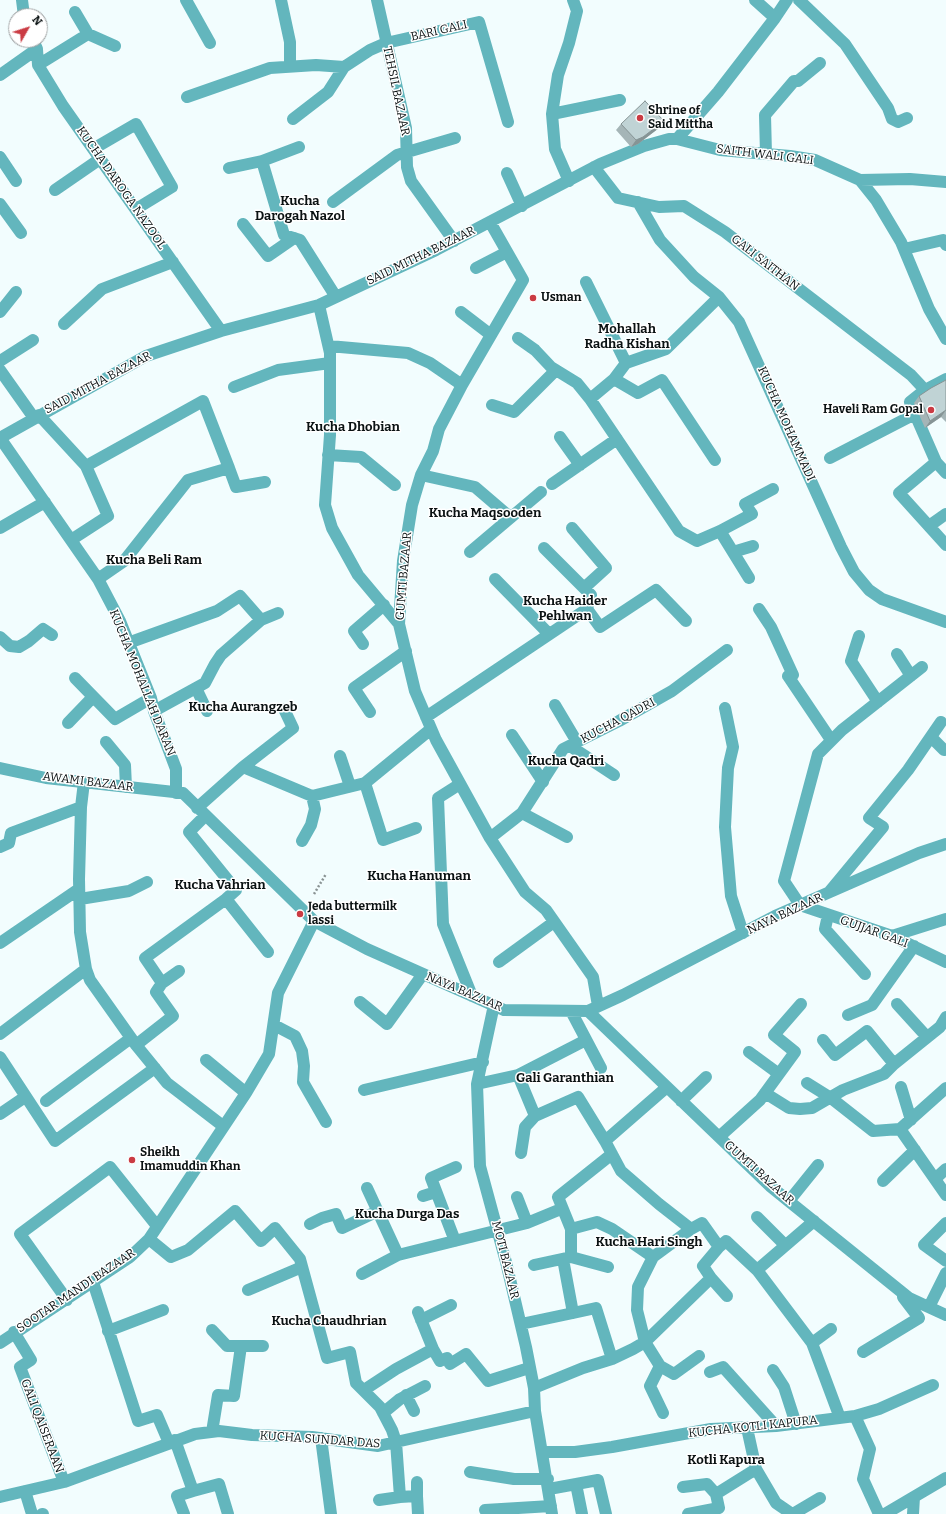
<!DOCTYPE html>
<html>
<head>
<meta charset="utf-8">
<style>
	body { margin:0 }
	#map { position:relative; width:946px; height:1514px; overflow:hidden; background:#f2fdfe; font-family:Bitter,serif }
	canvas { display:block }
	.north { position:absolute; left:8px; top:8px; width:40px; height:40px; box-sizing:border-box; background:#fff; border:1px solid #9da0a1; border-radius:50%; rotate:51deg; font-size:11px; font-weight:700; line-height:16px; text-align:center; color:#0b1213 }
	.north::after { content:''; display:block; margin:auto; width:14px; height:18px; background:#ca3b43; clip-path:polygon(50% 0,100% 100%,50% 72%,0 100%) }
</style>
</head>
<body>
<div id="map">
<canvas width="946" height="1514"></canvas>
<div class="north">N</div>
</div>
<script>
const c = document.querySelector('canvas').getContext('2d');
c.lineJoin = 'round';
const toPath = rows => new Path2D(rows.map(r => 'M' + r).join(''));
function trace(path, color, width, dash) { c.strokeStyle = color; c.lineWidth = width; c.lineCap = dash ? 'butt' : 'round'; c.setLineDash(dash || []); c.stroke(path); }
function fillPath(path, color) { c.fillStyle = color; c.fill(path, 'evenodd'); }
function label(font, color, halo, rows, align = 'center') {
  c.font = font + ' Bitter,serif'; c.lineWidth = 3; c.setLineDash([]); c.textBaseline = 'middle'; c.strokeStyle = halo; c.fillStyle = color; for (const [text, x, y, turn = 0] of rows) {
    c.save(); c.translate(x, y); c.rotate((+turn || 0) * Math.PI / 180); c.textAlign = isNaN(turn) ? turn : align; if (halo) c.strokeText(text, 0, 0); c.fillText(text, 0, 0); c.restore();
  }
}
trace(toPath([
	[314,894,326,874]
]), '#899293', 2.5, [2, 2]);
trace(toPath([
	[22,0,24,16],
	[186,0,210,43],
	[281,0,290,42,290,66],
	[377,0,406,128,407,167,411,181,454,241],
	[755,0,775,18],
	[799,0,845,44,888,108,892,119,898,122,907,118],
	[75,12,88,34],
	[33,40,37,49,38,65,63,106,221,331],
	[38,65,88,34,115,46],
	[0,75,37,49],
	[187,97,270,68,316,65,344,67,370,50,386,43,479,22,508,122],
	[552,114,620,100],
	[293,119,328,92,344,67],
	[677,139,720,150,790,156,815,160,860,180,910,179,946,182],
	[93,149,136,124,172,187,136,209],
	[766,154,765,115,794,81,798,81,820,63],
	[0,157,16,181],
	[262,161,284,235,300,240,336,297],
	[594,167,618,198,659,207,684,206,725,232,911,375,925,390],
	[229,168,262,161,299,147],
	[507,173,522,206],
	[860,180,876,200,901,242,929,309,946,339],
	[569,181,555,149,552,114,558,75,569,43,577,11,573,0],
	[55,190,100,159],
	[333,202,397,155,455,138],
	[638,202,660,240,694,277,719,297,739,322,841,547,854,572,869,590,882,599,946,622],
	[0,204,21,233],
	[490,222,523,280,462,385,439,429,433,451,421,475,412,505,403,561,399,624,415,691,436,740,490,838,525,892,546,910,593,977,598,1006],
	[243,224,268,256,294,238],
	[904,249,943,240,946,245],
	[476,268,507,252],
	[586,282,626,363,666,349,719,297],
	[319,305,330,353,330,435,325,505,332,528,358,575,399,624],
	[0,312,16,292],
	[461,312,491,335],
	[64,324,102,289,173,262],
	[518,338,535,350,551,367,577,383,590,399,679,531,697,541,720,531,752,514,745,504,773,489],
	[329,346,408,353,430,363,462,385],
	[0,361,33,340],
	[626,363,614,379,638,393,662,380,715,460],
	[0,370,34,418],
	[234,387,278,370,330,363],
	[590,399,614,379],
	[492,405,514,412,556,370],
	[915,414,936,462,899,493,946,545],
	[39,415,86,466,108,516,71,540],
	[560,437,580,465],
	[0,438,146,356,221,331,319,305,436,250,600,164,644,146,669,139,677,139,718,92,775,18,787,0],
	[0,438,98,579,120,621,151,698,154,711,176,769,176,793],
	[328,455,361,457,395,485],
	[830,458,915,414,910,402,925,390,946,379],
	[936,462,946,473],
	[86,466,203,401,229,468],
	[421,475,475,487,510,517],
	[552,484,617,439],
	[929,526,946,514],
	[0,528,45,502],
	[572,528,606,568,584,588],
	[720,531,749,578],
	[544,548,591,595,587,609],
	[470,552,541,492],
	[733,552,753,546],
	[98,579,124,561,188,480,229,468,236,487,265,482],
	[495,579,549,634],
	[759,609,771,627,793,675,788,676,831,740],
	[859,636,851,661,878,702],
	[0,637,10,646,19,647,29,641,43,629,52,635],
	[128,643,217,611,240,596,261,620],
	[363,644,354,631,384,605],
	[897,654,911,676],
	[922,667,842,730,818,754,784,881,800,905,892,936,946,962],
	[75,678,115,719,151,698],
	[196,688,207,711],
	[555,705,577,742],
	[725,708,733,747,728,768,725,827,731,896,743,933],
	[154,711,205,683,215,664,221,655,261,620,278,613],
	[370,712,354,688,406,651],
	[426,717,587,609,600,627,656,590,686,621],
	[68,723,93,697],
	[512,735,543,782],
	[931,737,944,750],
	[106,742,125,765,126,787],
	[570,746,614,775],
	[340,756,350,786],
	[243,767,293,728,284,709],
	[0,768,46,778,183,793,314,921,367,949,504,1010,588,1011,623,995,775,916,919,853,946,844],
	[84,782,81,807,79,879,80,932,86,969,90,980,136,1045,167,1083,223,1126],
	[365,783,383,840,416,828],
	[460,784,438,798,443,924,472,996],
	[197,808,243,767,312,796,365,783,431,729],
	[522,813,567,837],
	[490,838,522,813,563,749,619,721,672,691,727,650],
	[302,841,311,825,315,809,312,796],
	[0,847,9,843,11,833,81,807],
	[830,891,883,827,869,818,908,770,941,722],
	[80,899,129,891,147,882],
	[226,899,268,952],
	[828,915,825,929,865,974],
	[892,936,946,919],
	[0,943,79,889],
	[499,962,554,922],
	[162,983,179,971],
	[360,1002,387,1024,423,974],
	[897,1004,927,1037],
	[494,1005,477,1084,480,1166,506,1262,526,1347,534,1388,535,1411,552,1514],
	[571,1011,601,1068],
	[588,1011,770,1186,909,1298,946,1315],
	[848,1015,872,1005,914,946],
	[274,1025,295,1036,302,1051,304,1066,303,1082,326,1122],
	[0,1034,86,969],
	[823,1040,835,1055,867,1031,894,1064],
	[136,1045,173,1016,156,992,162,983,145,958,226,899,236,890,189,832,205,816],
	[749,1052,779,1074],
	[0,1057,55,1141,155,1068],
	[206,1060,246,1093],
	[518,1075,535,1116,578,1097,605,1141,621,1171,659,1204,691,1229,702,1223,719,1247],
	[807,1083,831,1098,873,1131,900,1129],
	[477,1084,518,1075,586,1040],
	[901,1087,911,1120],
	[946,1088,900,1129,946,1195],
	[364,1090,483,1062],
	[765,1093,789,1108,800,1109,812,1108,843,1090,884,1074,894,1064,940,1027,946,1017],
	[46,1101,131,1038],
	[681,1101,706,1077],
	[0,1114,25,1097],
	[719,1137,760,1100,795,1052,774,1035,801,1004],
	[605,1141,667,1087],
	[521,1153,525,1127,535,1116],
	[612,1154,558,1197,571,1229,597,1222,612,1229,653,1257,691,1229],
	[935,1179,946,1169],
	[883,1181,915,1150],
	[367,1188,398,1255],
	[423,1196,436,1192],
	[517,1197,527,1223],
	[789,1201,818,1165],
	[757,1217,785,1245],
	[946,1223,924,1245,946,1261],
	[310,1224,322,1218,336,1214,342,1228,378,1211],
	[149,1239,171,1257,188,1250,235,1211,261,1241,275,1228,300,1259,327,1358,350,1352,356,1383,380,1407,392,1430,396,1442,400,1497,417,1496,418,1514],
	[455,1241,431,1178,456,1167],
	[571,1257,571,1229],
	[653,1257,638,1287,637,1310,645,1342,660,1366,674,1374,699,1356],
	[563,1259,573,1313,596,1308,612,1359],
	[534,1265,571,1257,608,1267],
	[757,1270,814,1221],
	[362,1274,398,1255,527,1223,561,1209],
	[711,1278,727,1296],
	[93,1282,138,1421,157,1415,169,1443],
	[248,1290,302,1267],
	[67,1300,20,1234,110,1167,157,1226],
	[929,1307,946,1273],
	[421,1320,451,1305],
	[521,1324,573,1313],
	[212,1330,227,1346,263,1346],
	[108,1331,163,1310],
	[14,1332,31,1360,20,1367,64,1482],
	[0,1343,130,1257,149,1239,246,1093,269,1054,278,993,314,921],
	[812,1343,831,1329],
	[433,1349,440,1361,447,1358,450,1364,466,1354,488,1381,529,1368],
	[863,1352,919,1318,903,1297],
	[660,1366,650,1386,663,1413],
	[773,1370,784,1387,796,1424],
	[710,1372,723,1367,776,1426],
	[534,1388,583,1368,612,1359,633,1349,645,1342,711,1278,703,1266,719,1247,726,1241,757,1270,812,1343,840,1418],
	[364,1390,396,1369,433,1349,418,1312],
	[406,1395,414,1411],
	[383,1413,400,1399,425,1386],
	[855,1416,870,1449,863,1479,879,1514],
	[747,1428,756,1469,776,1503,792,1514],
	[212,1432,218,1395,234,1396,241,1346],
	[321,1438,331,1514],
	[175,1440,193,1491,219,1484,228,1514],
	[543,1452,575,1452,612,1447,711,1429,776,1426,855,1416,879,1409,933,1385],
	[470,1472,514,1479,548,1479],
	[576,1484,582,1514],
	[683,1487,707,1484,716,1494],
	[549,1489,598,1480,606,1514],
	[25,1491,32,1514],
	[417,1496,417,1482],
	[0,1497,64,1482,195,1434,219,1431,252,1435,312,1437,378,1446,535,1411],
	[379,1500,400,1497],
	[485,1510,551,1506],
	[42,1514,43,1514],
	[184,1514,177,1496,193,1491],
	[688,1514,719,1508,716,1494,756,1469],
	[793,1514,820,1498],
	[885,1514,946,1478],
	[913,1514,914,1497]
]), '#63b6bd', 12);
fillPath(toPath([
	[664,121,659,128,638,144,631,147,616,130,621,124],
	[946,380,946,422,941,417,925,428,914,403,919,396]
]), '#a5b5b7');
fillPath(toPath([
	[664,121,659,128,638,144,631,147,636,140],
	[946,410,941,417,925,428,930,421]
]), '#869495');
const building = toPath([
	[645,101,664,121,643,137,636,140,621,124,645,101],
	[946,380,946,410,930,421,919,396,931,388,946,380]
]);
fillPath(building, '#c0d3d5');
trace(building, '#869495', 1);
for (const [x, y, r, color] of [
	[640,118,4,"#ca3b43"],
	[533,298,4,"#ca3b43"],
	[931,410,4,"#ca3b43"],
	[300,914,4,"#ca3b43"],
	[132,1160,4,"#ca3b43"]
]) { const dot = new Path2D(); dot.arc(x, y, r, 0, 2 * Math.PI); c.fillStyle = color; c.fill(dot); trace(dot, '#fff', 1.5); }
label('12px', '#0b1213', '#fff', [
	["BARI GALI",439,31,-13],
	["TEHSIL BAZAAR",396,91,78],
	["SAITH WALI GALI",765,155,7],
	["KUCHA DAROGA NAZOOL",121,188,55],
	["SAID MITHA BAZAAR",421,256,-26],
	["GALI SAITHAN",765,263,38],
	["SAID MITHA BAZAAR",98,383,-28],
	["KUCHA MOHAMMADI",786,424,66],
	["GUMTI BAZAAR",404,576,-85],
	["KUCHA MOHALLAH DARAN",142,683,68],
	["KUCHA QADRI",618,721,-28],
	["AWAMI BAZAAR",88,782,7],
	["NAYA BAZAAR",785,914,-25],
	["GUJJAR GALI",874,932,20],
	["NAYA BAZAAR",464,992,23],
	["GUMTI BAZAAR",759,1173,42],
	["MOTI BAZAAR",505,1260,76],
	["SOOTAR MANDI BAZAAR",76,1291,-34],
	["GALI QAISERAAN",42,1426,69],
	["KUCHA KOTLI KAPURA",753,1427,-6],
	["KUCHA SUNDAR DAS",320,1440,4]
]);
label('bold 12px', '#0b1213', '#fff', [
	["Shrine of",648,111],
	["Said Mittha",648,125],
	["Usman",541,298],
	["Haveli Ram Gopal",923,410,"right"],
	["Jeda buttermilk",308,907],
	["lassi",308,921],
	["Sheikh",140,1153],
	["Imamuddin Khan",140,1167]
], 'left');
label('bold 13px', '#0b1213', '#fff', [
	["Kucha",300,201],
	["Darogah Nazol",300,216],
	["Mohallah",627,329],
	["Radha Kishan",627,344],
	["Kucha Dhobian",353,427],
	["Kucha Maqsooden",485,513],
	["Kucha Beli Ram",154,560],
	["Kucha Haider",565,601],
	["Pehlwan",565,616],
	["Kucha Aurangzeb",243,707],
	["Kucha Qadri",566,761],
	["Kucha Hanuman",419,876],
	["Kucha Vahrian",220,885],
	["Gali Garanthian",565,1078],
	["Kucha Durga Das",407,1214],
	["Kucha Hari Singh",649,1242],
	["Kucha Chaudhrian",329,1321],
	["Kotli Kapura",726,1460]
]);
</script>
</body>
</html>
